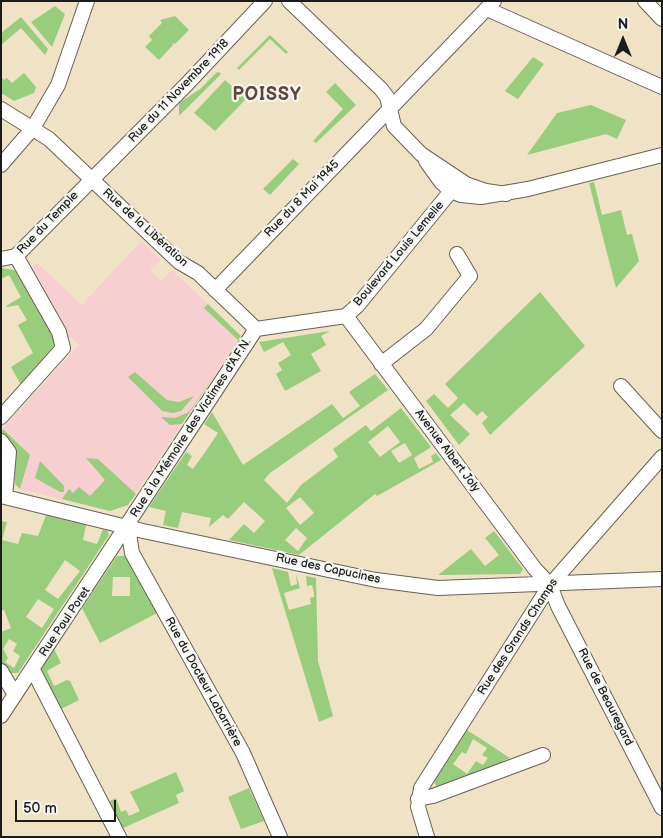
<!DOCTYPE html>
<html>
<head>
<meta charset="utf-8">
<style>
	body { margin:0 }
	#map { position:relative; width:663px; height:838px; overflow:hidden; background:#efe2c5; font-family:"Balsamiq Sans",sans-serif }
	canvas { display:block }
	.frame { position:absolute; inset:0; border:2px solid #1c1c1c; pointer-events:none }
	.north { position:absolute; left:598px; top:15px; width:50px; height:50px; -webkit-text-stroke:4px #f6f6f2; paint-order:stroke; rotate:0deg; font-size:14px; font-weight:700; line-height:20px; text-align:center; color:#1c1c1c }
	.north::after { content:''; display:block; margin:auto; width:18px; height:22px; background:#1c1c1c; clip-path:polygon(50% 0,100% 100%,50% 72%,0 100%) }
	.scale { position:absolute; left:15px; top:800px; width:101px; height:22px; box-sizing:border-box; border:2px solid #1c1c1c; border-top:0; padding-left:6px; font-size:15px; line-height:18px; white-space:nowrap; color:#1c1c1c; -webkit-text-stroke:4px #f6f6f2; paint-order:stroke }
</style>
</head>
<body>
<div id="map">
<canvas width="663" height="838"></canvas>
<div class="frame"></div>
<div class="north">N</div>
<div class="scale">50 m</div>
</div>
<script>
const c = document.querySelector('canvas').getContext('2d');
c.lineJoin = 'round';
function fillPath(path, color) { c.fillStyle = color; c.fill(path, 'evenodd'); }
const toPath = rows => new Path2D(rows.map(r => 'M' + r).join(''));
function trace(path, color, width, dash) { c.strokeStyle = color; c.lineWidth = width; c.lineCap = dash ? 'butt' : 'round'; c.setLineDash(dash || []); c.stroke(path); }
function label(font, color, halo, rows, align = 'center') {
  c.font = font + ' "Balsamiq Sans",sans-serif'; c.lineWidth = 4.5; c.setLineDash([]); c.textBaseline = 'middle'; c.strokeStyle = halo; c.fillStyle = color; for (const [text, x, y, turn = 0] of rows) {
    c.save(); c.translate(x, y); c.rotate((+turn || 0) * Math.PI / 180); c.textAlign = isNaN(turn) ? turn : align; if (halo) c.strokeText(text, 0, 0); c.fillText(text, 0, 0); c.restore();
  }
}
fillPath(toPath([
	[141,241,161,260,150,270,161,281,172,270,241,336,128,505,110,511,20,489,29,455,2,429,79,345,59,326,29,271,37,263,82,305]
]), '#f7cfd1');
fillPath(toPath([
	[55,6,65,14,52,47,31,22],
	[175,16,189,30,175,44,172,43,173,45,159,60,145,47,152,40,149,36,162,23,160,20],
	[21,17,48,49,45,55,21,28,1,45,1,33],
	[270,35,288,52,286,54,270,39,239,70,237,68],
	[533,57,544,64,518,99,505,91],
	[217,72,221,73,220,75,179,116,179,103,200,89],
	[24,73,36,87,34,93,14,101,1,93,1,77,4,80,7,78,12,83],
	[225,80,246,99,215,131,194,113],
	[335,83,356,105,316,143,313,141,343,109,326,92],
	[591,105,626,120,617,139,606,134,527,155,557,113],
	[293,159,299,164,270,195,263,189],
	[594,182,602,215,621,210,627,235,632,234,639,261,616,288,589,183],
	[1,268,14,270,19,274,54,337,54,349,21,385,11,367,33,353,18,325,27,320,18,305,7,307,6,306,21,297,9,275,1,279],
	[540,292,585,346,490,435,482,423,488,417,482,411,477,416,464,403,450,415,470,434,459,445,426,401,434,394,448,408,458,398,445,384],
	[208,304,241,336,238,340,204,308],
	[330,331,321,336,326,345,311,354,321,371,285,391,276,374,282,370,278,363,291,355,283,342,264,352,259,342],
	[135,372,167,400,179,402,194,396,181,411,173,413,162,411,128,377],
	[375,374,388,390,270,473,264,480,287,503,301,485,338,457,333,449,366,425,371,431,401,408,431,447,414,458,419,469,433,462,431,456,436,453,441,460,377,496,375,494,299,555,229,540,244,524,254,533,265,521,244,502,228,519,223,515,209,527,211,518,182,512,178,528,163,525,166,511,149,507,186,452,192,456,187,465,193,469,208,448,218,433,204,424,212,412,243,465,332,404,343,418,360,406,349,392],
	[388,426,400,442,380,457,368,442],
	[405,443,412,455,399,463,391,451],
	[300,497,314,513,300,525,286,508],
	[296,528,307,538,298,551,285,540],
	[214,376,182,424,170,425,161,417,175,418,189,412],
	[3,429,30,455,20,489,15,484,15,454,2,433],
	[86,458,98,459,136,494,128,505,110,511,62,499,69,489,73,493,79,487,90,496,105,480],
	[40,461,64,486,64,492,60,492,35,478],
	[46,515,86,525,83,540,97,544,103,529,107,530,109,535,18,673,6,673,1,664,1,632,11,628,4,610,1,610,1,521,7,522,2,540,18,544,22,533,38,536],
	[65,560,80,571,58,599,45,590],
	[38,599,54,609,42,628,26,617],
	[9,639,17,644,13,651,20,656,14,668,5,662,8,658,3,649],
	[494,531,523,569,520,574,438,575,471,549,485,566,499,555,485,538],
	[117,556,127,556,157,613,100,643,82,608],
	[113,577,130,577,130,596,112,596],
	[272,568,288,572,291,586,297,584,296,574,300,588,284,593,289,610,311,604,310,598,314,597,314,593,312,585,307,586,306,576,316,578,318,661,333,716,319,722],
	[54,649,61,663,47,671,54,686,67,680,70,681,79,700,59,710,41,674,42,668],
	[467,730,510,758,503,761,505,764,438,790,434,781],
	[473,739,487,748,482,755,488,758,483,765,476,761,467,774,453,764,462,752,466,754],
	[176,772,184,791,176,795,179,803,121,829,108,802,116,798,121,812,126,810,129,816,140,811,130,792],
	[249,788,264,821,241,829,228,797]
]), '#99cd7e');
const minor = toPath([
	[289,1,381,89,387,97,394,126,421,154,466,184,486,191,506,194],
	[645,1,662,19],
	[487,9,662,87],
	[1,109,49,139,179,262,198,273,256,329],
	[426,161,441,182,451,191,461,195,481,197,528,189,662,155],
	[1,165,33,128,58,85,87,1],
	[1,259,16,256,187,84,265,1],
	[215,290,494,1],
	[346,316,535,569,550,585,558,606,662,808],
	[256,329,346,316,358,305,460,180],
	[381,364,426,329,470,276,457,254],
	[621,386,662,431],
	[1,417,63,348,59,332,16,256],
	[1,441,9,452,5,497],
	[1,496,143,531,376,580,438,588,662,579],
	[128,527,132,553,243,753,280,837],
	[33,670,119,837],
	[1,671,15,695],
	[1,716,256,329],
	[418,799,433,796,543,755],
	[427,837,418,807,421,788,550,585,662,457]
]);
trace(minor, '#666157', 16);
trace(minor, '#fff', 14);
label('12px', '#1c1c1c', '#f6f6f2', [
	["Rue du 11 Novembre 1918",179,91,-46],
	["Rue du 8 Mai 1945",302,199,-46],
	["Rue du Temple",48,223,-46],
	["Rue de la Libération",145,228,42],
	["Boulevard Louis Lemelle",399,254,-50],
	["Rue à la Mémoire des Victimes d'A.F.N.",191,428,-57],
	["Avenue Albert Joly",447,451,53],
	["Rue des Capucines",328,569,12],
	["Rue Paul Poret",65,622,-56],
	["Rue des Grands Champs",518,637,-57],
	["Rue du Docteur Labarrière",203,682,61],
	["Rue de Beauregard",605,697,63]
]);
c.letterSpacing = '1px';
label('bold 18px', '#614637', '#f6f6f2', [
	["POISSY",267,95]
]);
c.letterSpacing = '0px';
</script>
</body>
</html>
